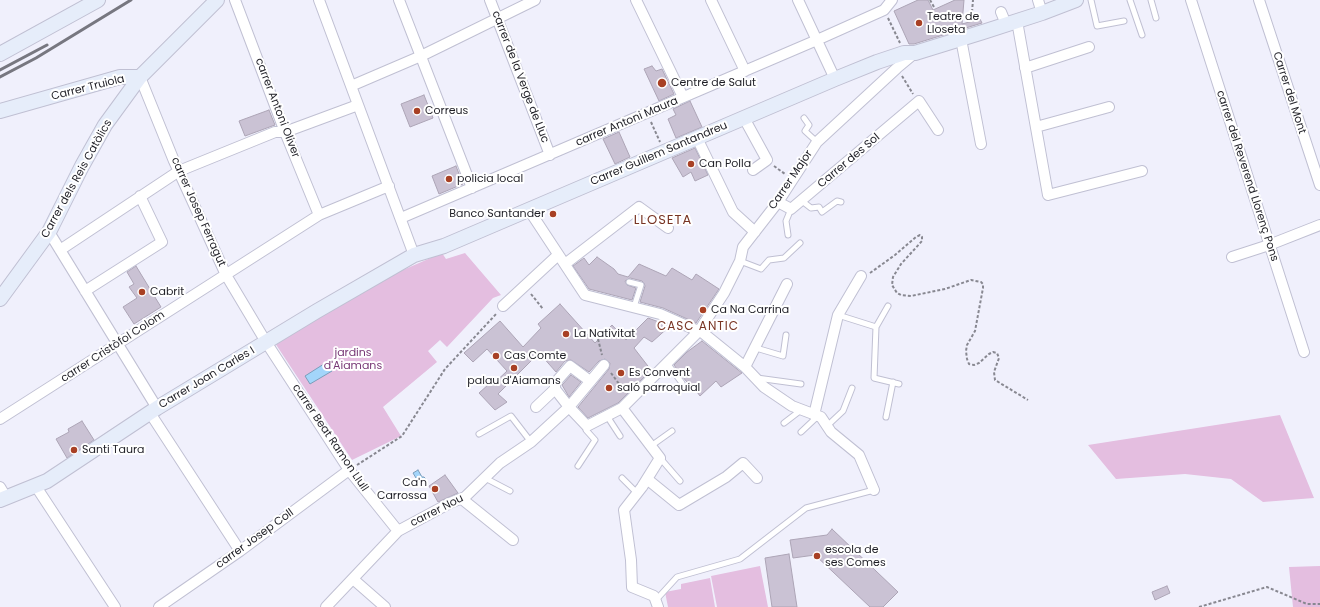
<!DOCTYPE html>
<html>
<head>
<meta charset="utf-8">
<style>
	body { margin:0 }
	canvas { display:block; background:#f0f0fc }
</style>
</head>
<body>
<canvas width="1320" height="607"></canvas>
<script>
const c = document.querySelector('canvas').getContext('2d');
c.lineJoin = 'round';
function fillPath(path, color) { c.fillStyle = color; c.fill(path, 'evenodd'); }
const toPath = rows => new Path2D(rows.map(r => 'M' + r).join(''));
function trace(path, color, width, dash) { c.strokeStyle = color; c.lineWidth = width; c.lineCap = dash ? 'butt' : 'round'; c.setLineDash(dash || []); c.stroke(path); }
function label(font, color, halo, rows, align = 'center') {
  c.font = font + ' Poppins,sans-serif'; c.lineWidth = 4; c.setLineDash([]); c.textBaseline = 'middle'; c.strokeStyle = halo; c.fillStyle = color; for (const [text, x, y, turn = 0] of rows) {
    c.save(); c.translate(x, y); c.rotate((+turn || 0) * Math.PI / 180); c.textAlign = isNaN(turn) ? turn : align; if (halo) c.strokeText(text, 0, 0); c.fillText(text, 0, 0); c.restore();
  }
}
fillPath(toPath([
	[442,253,446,259,465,253,501,295,493,298,447,347,440,340,428,351,437,362,383,407,401,436,352,460,275,343,371,284],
	[1280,415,1314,498,1263,502,1231,479,1185,474,1116,479,1088,445],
	[760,566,768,607,717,607,711,576],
	[1320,566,1320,607,1293,607,1289,567],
	[710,578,715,607,668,607,665,592,681,589,681,584]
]), '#e4bee0');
const water = toPath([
	[327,362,332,371,310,384,305,376,327,362],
	[418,470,422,477,424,477,426,479,419,483,413,473,418,470]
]);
fillPath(water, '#a3d5fa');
trace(water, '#7b9eba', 1);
const building = toPath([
	[918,0,928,0,933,10,955,0,964,0,962,24,980,19,982,23,914,44,909,44,894,11,918,0],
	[652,66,656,71,662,69,674,94,659,101,644,69,652,66],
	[424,95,433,118,410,127,401,104,424,95],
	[690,101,702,127,676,138,668,119,676,115,673,109,690,101],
	[269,110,275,125,245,136,239,121,269,110],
	[619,132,630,157,615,164,603,139,619,132],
	[695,148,708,175,695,181,691,172,683,177,672,158,695,148],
	[456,166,463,184,439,194,432,176,456,166],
	[597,257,614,269,618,274,628,277,639,264,666,276,672,268,692,280,696,274,719,289,696,323,663,308,640,302,645,286,644,283,642,281,630,278,625,281,627,285,636,288,632,300,589,289,573,266,584,258,589,265,597,257],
	[136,266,161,307,134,324,123,307,137,298,129,287,134,284,127,272,136,266],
	[560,304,595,343,612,325,626,340,648,318,670,326,652,342,644,337,634,348,651,370,618,403,588,418,578,407,609,369,610,363,605,359,599,361,589,372,571,360,565,361,556,372,541,355,538,358,536,356,498,394,507,402,495,410,479,393,489,384,491,386,507,371,487,349,473,362,464,353,500,321,523,347,541,328,538,324,560,304],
	[702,341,742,373,721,387,716,381,700,396,689,381,687,382,681,375,674,365,687,352,702,341],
	[571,375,581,382,569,397,562,385,571,375],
	[82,421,94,440,67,458,56,439,69,432,68,429,82,421],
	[445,475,458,493,438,502,429,486,445,475],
	[832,529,898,592,883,607,870,607,815,555,793,558,790,540,827,535,832,529],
	[789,554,797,607,772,607,765,558,789,554],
	[1167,586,1170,593,1155,600,1152,592,1167,586]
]);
fillPath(building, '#cac2d4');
trace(building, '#ada5b6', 1);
const lane = toPath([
	[1091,0,1097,26,1124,21],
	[1130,0,1142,35],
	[1151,0,1156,18],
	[804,118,809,125,805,131,817,142],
	[802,201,811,208,819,207,822,212,837,201,841,202],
	[788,235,786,221,791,209],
	[740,261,761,269,769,260,784,258,800,243],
	[629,282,641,285,634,307],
	[838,315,876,327,874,378,899,384],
	[876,327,888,306],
	[756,348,783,356,786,335],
	[667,363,682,383],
	[757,378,801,384],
	[607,416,620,436],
	[886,417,893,382],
	[784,423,801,410],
	[827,426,843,411,852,388],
	[801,432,818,416],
	[479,434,511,416,531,442],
	[651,446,672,431],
	[660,458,680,481],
	[578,466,595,440,586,430,587,426],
	[485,478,510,491],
	[622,478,637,493],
	[656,600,677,577,740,559,806,508,874,490]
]);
const street = toPath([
	[235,0,285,132,319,215],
	[319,0,414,255],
	[399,0,472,188],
	[490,0,550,155],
	[636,0,683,97],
	[711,0,745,71],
	[798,0,835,79],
	[1038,0,1042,13],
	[1191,0,1304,352],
	[1259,0,1320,185],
	[1001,12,1006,24],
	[1017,21,1048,195,1142,171],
	[961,39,981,144],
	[1025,68,1089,47],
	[140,77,174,161,226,275,266,342,349,470,398,531],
	[351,86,421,56,535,0],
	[744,118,767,160,753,170],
	[1036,127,1109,107],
	[697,138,733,212,755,232],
	[778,202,791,209,919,101,938,130],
	[529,210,585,295,660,314,703,333,745,367,764,387,792,406,821,417,831,432,859,455,874,490],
	[401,218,817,40,884,10,892,0],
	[49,232,157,408],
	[60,250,179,171,275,132,285,132,358,105],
	[1232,257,1269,245,1320,225],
	[565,264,639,207,668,228],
	[85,291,162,242,140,196],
	[503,306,558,255],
	[745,367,787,284],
	[590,381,570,366,555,383,555,389,569,407,604,365],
	[536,407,555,389],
	[622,408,660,458,642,487,624,510,631,560,632,587,654,596,658,607],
	[150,413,240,551],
	[814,415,838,315,861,276],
	[0,419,319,215,389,186],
	[647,479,679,505,726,477,743,463,757,478],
	[35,485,115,607],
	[0,487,6,497],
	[462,499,513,540],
	[353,579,385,607],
	[159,607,240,551,349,470],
	[326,607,398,531,450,503,465,497,500,463,531,442,569,407,587,426,622,408,699,331,724,293,740,261,743,247,778,202,817,142,897,68,915,53]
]);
const secondary = toPath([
	[0,54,98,0],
	[0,111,120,77,140,77],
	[0,299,49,232,82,166,105,125,140,77,217,0],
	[0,500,47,481,157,408,317,311,414,255,444,246,835,79,877,62,904,53,915,53,983,32,1042,13,1076,0]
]);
trace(lane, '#c0c0d3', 7);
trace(street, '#c0c0d3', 12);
trace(secondary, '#c0c0d3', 16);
trace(toPath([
	[930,0,934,7],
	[972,12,973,0],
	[888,18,900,43],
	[902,76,913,94],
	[651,122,660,142],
	[774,166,785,174],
	[870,273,895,255,916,237,920,235,922,237,922,241,901,264,893,277,892,285,897,293,901,295,911,296,945,289,971,280,981,282,983,284,983,288,975,331,967,345,966,351,967,359,969,364,974,365,979,363,989,354,993,352,997,353,999,358,994,372,995,380,1028,400],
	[531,294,543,309],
	[598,339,602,355],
	[611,373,625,392],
	[357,465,402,436,445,369,497,313],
	[1199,607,1267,587,1307,604,1320,604]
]), '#888891', 2, [3, 2]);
trace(lane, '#fff', 5);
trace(street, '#fff', 10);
trace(secondary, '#e6edfa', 14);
trace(toPath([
	[0,70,47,45],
	[0,77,36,58,131,0]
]), '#777780', 3);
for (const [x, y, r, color] of [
	[919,23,4,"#a84024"],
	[662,83,5,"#a84024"],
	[417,111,4,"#a84024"],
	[691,164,4,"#a84024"],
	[449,179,4,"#a84024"],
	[553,214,4,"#a84024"],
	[142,292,4,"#a84024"],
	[703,310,4,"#a84024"],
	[566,334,4,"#a84024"],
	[496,356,4,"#a84024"],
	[514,368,4,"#a84024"],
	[621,373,4,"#a84024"],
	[609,388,4,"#a84024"],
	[74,450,4,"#a84024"],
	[435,489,4,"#a84024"],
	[817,556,4,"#a84024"]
]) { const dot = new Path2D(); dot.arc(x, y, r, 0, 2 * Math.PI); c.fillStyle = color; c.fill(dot); trace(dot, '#fff', 1.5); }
label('11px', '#1f1f26', '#fff', [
	["Teatre de",927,17],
	["Lloseta",927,30],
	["Centre de Salut",671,83],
	["Correus",425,111],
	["Can Polla",699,164],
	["policia local",457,179],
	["Banco Santander",545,214,"right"],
	["Cabrit",150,292],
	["Ca Na Carrina",711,310],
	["La Nativitat",574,334],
	["Cas Comte",504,356],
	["Es Convent",629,373],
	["palau d'Aiamans",514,381,"center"],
	["saló parroquial",617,388],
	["Santi Taura",82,450],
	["Ca'n",427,483,"right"],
	["Carrossa",427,496,"right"],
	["escola de",825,550],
	["ses Comes",825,563]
], 'left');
label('11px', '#1f1f26', '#fff', [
	["carrer de la Verge de Lluc",520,77,69],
	["Carrer Truiola",88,88,-14],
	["Carrer del Mont",1289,93,72],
	["carrer Antoni Oliver",277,108,69],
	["carrer Antoni Maura",627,122,-23],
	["Carrer Guillem Santandreu",659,154,-23],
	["Carrer des Sol",849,161,-40],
	["carrer del Reverend Llorenç Pons",1247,176,72],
	["Carrer dels Reis Catòlics",77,179,-61],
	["Carrer Major",791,180,-56],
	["carrer Josep Ferragut",198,212,66],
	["carrer Cristòfol Colom",113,347,-33],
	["Carrer Joan Carles I",207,378,-31],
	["carrer Beat Ramon Llull",330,438,56],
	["carrer Nou",437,511,-27],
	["carrer Josep Coll",255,539,-36]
]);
label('11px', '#763674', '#fff', [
	["jardins",353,353],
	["d'Aiamans",353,366]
]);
c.letterSpacing = '1px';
label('12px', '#783423', '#fff', [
	["CASC ANTIC",698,327]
]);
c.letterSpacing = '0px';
c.letterSpacing = '1px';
label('13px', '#783423', '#fff', [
	["LLOSETA",663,221]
]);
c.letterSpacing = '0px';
</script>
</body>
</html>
